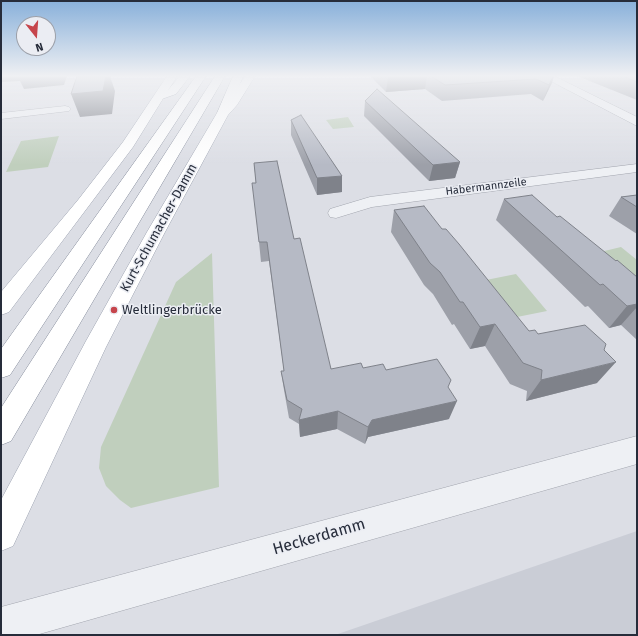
<!DOCTYPE html>
<html>
<head>
<meta charset="utf-8">
<style>
	body { margin:0 }
	#map { position:relative; width:638px; height:636px; overflow:hidden; background:#dcdee5; font-family:"Fira Sans",sans-serif }
	canvas { display:block }
	.frame { position:absolute; inset:0; border:2px solid #262c3a; pointer-events:none }
	.north { position:absolute; left:16px; top:16px; width:40px; height:40px; box-sizing:border-box; background:#ebedf3; border:1px solid #9ca0a9; border-radius:50%; rotate:163deg; font-size:11px; font-weight:700; line-height:16px; text-align:center; color:#262c3a }
	.north::after { content:''; display:block; margin:auto; width:14px; height:18px; background:#c6454c; clip-path:polygon(50% 0,100% 100%,50% 72%,0 100%) }
</style>
</head>
<body>
<div id="map">
<canvas width="638" height="636"></canvas>
<div class="frame"></div>
<div class="north">N</div>
</div>
<script>
const c = document.querySelector('canvas').getContext('2d');
c.lineJoin = 'round';
function fillPath(path, color) { c.fillStyle = color; c.fill(path, 'evenodd'); }
const toPath = rows => new Path2D(rows.map(r => 'M' + r).join(''));
function trace(path, color, width, dash) { c.strokeStyle = color; c.lineWidth = width; c.lineCap = dash ? 'butt' : 'round'; c.setLineDash(dash || []); c.stroke(path); }
function label(font, color, halo, rows, align = 'center') {
  c.font = font + ' "Fira Sans",sans-serif'; c.lineWidth = 3; c.setLineDash([]); c.textBaseline = 'middle'; c.strokeStyle = halo; c.fillStyle = color; for (const [text, x, y, turn = 0] of rows) {
    c.save(); c.translate(x, y); c.rotate((+turn || 0) * Math.PI / 180); c.textAlign = isNaN(turn) ? turn : align; if (halo) c.strokeText(text, 0, 0); c.fillText(text, 0, 0); c.restore();
  }
}
fillPath(toPath([
	[637,531,637,635,335,635]
]), '#cacdd6');
fillPath(toPath([
	[348,117,354,127,333,129,326,120],
	[59,136,48,167,6,172,21,141],
	[621,247,637,260,637,278,592,254],
	[212,253,219,487,131,508,120,500,106,486,99,468,101,447,176,282],
	[516,274,547,311,517,317,486,280]
]), '#c0cfbd');
const minor = toPath([
	[541,76,554,76,637,117,637,126,541,76],
	[65,106,69,107,71,109,69,111,1,119,1,113,65,106],
	[637,164,637,172,372,207,336,218,330,217,328,213,330,209,370,197,637,164],
	[637,436,637,464,36,635,1,635,1,607,637,436]
]);
const major = toPath([
	[167,76,177,76,133,147,9,312,1,315,1,292,78,200,123,142,167,76],
	[245,76,255,76,237,105,228,115,165,232,106,347,13,546,1,551,1,500,86,341,147,232,217,113,229,101,245,76]
]);
const highway = toPath([
	[180,76,190,76,176,94,159,100,155,99,154,97,155,95,168,90,180,76],
	[196,76,206,76,10,375,1,378,1,349,196,76],
	[215,76,225,76,11,441,1,445,1,408,215,76],
	[233,76,243,76,229,113,223,116,219,115,217,113,233,76]
]);
trace(minor, '#a2a5ae', 1);
trace(major, '#9ca2b0', 1);
trace(highway, '#848b9b', 1);
fillPath(minor, '#eef0f4');
fillPath(major, '#fff');
fillPath(highway, '#fff');
fillPath(toPath([
	[370,76,554,76,543,101,531,94,442,101,425,89,386,92],
	[577,76,637,76,637,100],
	[365,101,460,162,455,178,429,181,364,116],
	[291,120,342,176,342,192,317,195,291,135],
	[254,163,294,239,331,369,363,368,386,370,448,387,449,419,368,437,365,444,337,429,300,437,299,424,289,418,284,390,281,371,284,371,269,261,261,262,259,242,256,183],
	[637,195,637,234,609,216,621,197],
	[504,199,557,217,637,277,637,340,621,325,609,328,588,306,585,307,496,220],
	[394,210,442,229,529,331,538,334,597,383,526,401,527,391,510,384,485,346,470,349,454,324,452,325,433,294,424,285,391,232]
]), '#9da0a9');
fillPath(toPath([
	[1,76,67,76,64,85,24,89,20,81,1,82],
	[106,76,110,76,115,91,112,114,80,117,71,94],
	[427,76,425,89,386,92,388,77],
	[553,76,554,76,552,83,543,101,549,85],
	[460,162,455,178,429,181,433,165],
	[342,176,342,192,317,195,317,178],
	[637,304,637,307,621,325,609,328,627,306],
	[495,324,485,346,470,349,480,327],
	[616,362,597,383,526,401,541,380],
	[457,401,449,419,368,437,365,444,368,427,372,420],
	[338,411,337,429,300,437,299,420]
]), '#7f828a');
const building = toPath([
	[77,76,106,76,103,91,71,94,77,76],
	[431,76,553,76,549,85,536,79,445,85,431,76],
	[623,76,637,76,637,82,623,76],
	[377,89,460,162,433,165,365,101,377,89],
	[301,115,342,176,317,178,291,120,301,115],
	[277,161,294,239,300,238,331,369,361,363,363,368,383,364,386,370,437,359,451,380,448,387,457,401,372,420,368,427,338,411,299,420,302,409,287,400,281,371,284,371,267,242,259,242,252,183,256,183,254,163,277,161],
	[532,195,557,217,560,216,616,261,617,260,637,277,637,304,627,306,603,284,600,285,504,199,532,195],
	[637,195,637,207,621,197,637,195],
	[424,206,442,229,446,229,459,244,529,331,535,330,538,334,585,325,606,344,604,350,616,362,541,380,542,370,523,363,495,324,480,327,463,302,460,302,440,272,430,263,394,210,424,206]
]);
fillPath(building, '#b6bac5');
trace(building, '#7f828a', 1);
const sky = c.createLinearGradient(0, 0, 0, 165);
sky.addColorStop(0, '#88b0da');
sky.addColorStop(0.46, '#eff0f3');
sky.addColorStop(1, '#eff0f300');
c.fillStyle = sky;
c.fillRect(0, 0, 638, 165);
for (const [x, y, r, color] of [
	[114,310,4,"#c6454c"]
]) { const dot = new Path2D(); dot.arc(x, y, r, 0, 2 * Math.PI); c.fillStyle = color; c.fill(dot); trace(dot, '#ebedf3', 1.5); }
label('11px', '#262c3a', '#ebedf3', [
	["Habermannzeile",486,187,-7]
]);
label('13px', '#262c3a', '#ebedf3', [
	["Kurt-Schumacher-Damm",159,228,-61]
]);
label('13px', '#262c3a', '#ebedf3', [
	["Weltlingerbrücke",122,310]
], 'left');
label('16px', '#262c3a', '#ebedf3', [
	["Heckerdamm",319,537,-16]
]);
</script>
</body>
</html>
